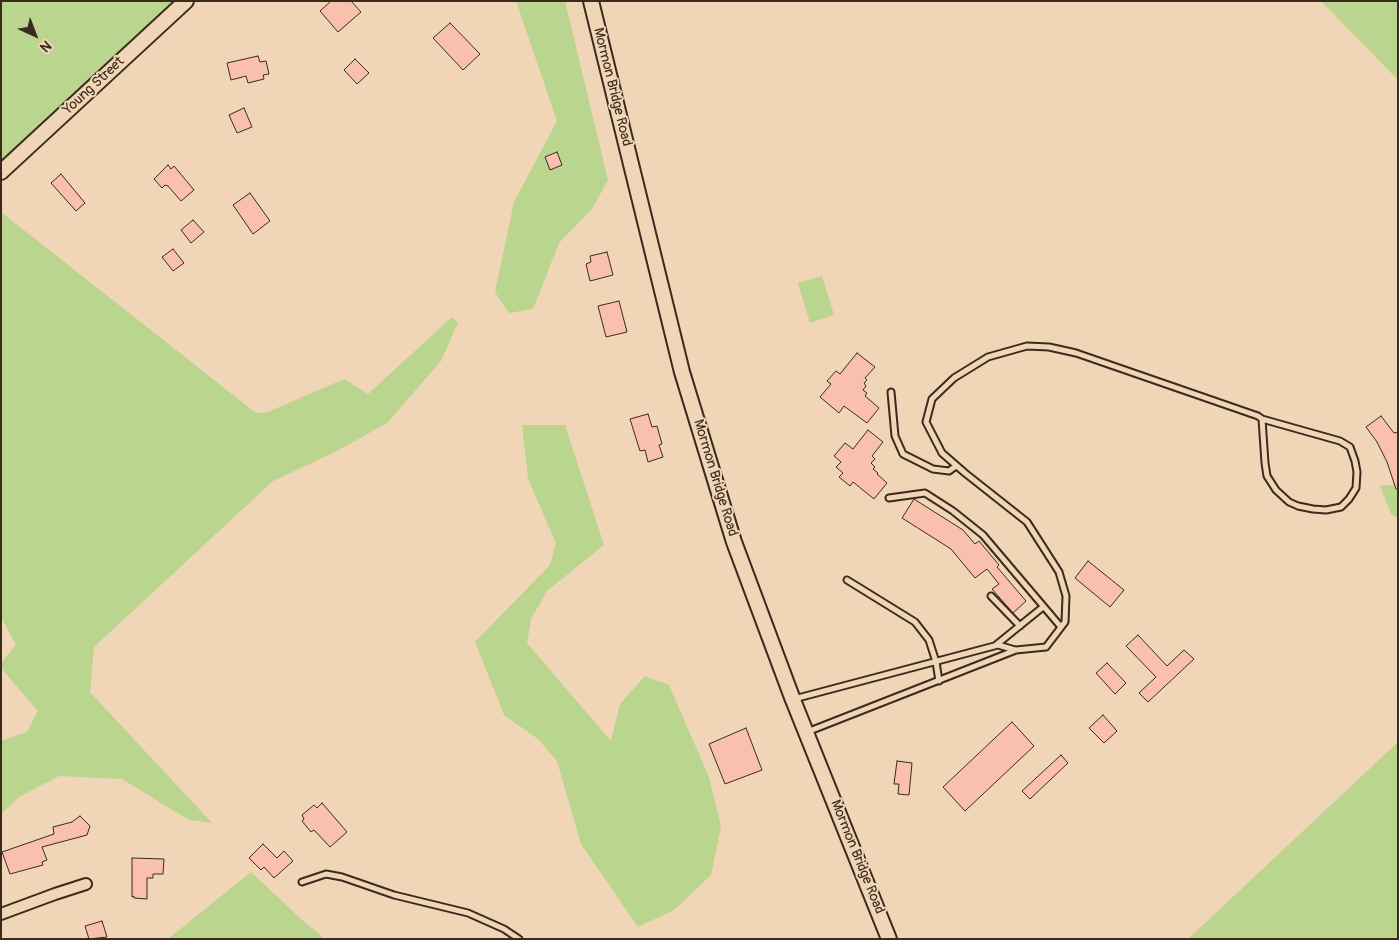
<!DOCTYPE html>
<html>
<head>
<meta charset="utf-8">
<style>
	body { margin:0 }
	#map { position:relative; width:1399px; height:940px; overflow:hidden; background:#f0d6b7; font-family:Pangolin,sans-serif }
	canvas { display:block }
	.frame { position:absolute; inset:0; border:2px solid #3b2a1e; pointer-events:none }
	.north { position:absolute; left:10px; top:10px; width:50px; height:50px; -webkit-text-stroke:4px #f0d6b7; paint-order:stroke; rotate:137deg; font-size:14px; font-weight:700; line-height:20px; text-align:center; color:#3b2a1e }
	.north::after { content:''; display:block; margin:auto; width:18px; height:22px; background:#3b2a1e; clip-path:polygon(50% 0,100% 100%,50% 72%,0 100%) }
</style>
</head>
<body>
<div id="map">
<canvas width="1399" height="940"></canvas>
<div class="frame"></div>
<div class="north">N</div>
</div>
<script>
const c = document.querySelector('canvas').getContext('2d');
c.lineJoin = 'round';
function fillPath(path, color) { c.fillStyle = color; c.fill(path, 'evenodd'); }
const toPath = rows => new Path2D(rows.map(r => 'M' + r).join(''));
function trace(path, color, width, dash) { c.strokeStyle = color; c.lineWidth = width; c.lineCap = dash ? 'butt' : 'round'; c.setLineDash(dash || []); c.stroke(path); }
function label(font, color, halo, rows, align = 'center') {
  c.font = font + ' Pangolin,sans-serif'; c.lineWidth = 4; c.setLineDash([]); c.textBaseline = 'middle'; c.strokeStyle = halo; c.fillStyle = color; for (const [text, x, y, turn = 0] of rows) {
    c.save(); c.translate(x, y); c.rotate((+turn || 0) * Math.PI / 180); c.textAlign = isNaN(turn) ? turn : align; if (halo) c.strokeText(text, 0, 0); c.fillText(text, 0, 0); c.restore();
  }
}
fillPath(toPath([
	[1,1,177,1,1,163],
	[516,1,565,1,608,180,592,209,559,243,533,309,509,313,495,292,514,202,557,121],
	[1321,1,1398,1,1398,80],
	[1,212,256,413,268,412,344,379,368,394,452,317,458,323,441,361,387,423,333,453,273,481,94,647,90,692,212,823,189,820,122,779,59,776,19,797,1,814,1,741,27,732,38,711,1,668,1,663,16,645,1,617],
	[822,276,834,315,810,323,798,283],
	[522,425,565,425,604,545,547,591,531,619,527,643,611,741,620,704,645,676,669,685,709,777,721,827,711,875,674,910,638,927,581,844,557,761,538,739,504,715,475,642,550,565,556,543,528,479],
	[1398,484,1398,518,1391,514,1380,486],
	[1398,742,1398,939,1188,939],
	[251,872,300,918,325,939,168,939]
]), '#bad58d');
const building = toPath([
	[331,1,351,1,361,12,338,32,320,11,331,1],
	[450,23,480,54,463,70,433,38,450,23],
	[258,56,260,62,266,61,269,74,263,75,264,79,248,83,246,76,231,80,227,63,258,56],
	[355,59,369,73,357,84,344,70,355,59],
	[244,108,252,127,237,133,229,115,244,108],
	[557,152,562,165,550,170,545,157,557,152],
	[168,165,171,169,174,166,194,190,181,201,168,186,165,185,162,188,154,179,168,165],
	[61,174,85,203,76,211,51,183,61,174],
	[250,193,270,221,253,234,233,205,250,193],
	[193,220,204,232,191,243,181,230,193,220],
	[173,249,184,263,173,271,162,257,173,249],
	[607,252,613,275,590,281,586,264,591,262,590,256,607,252],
	[619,301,627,332,606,337,598,306,619,301],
	[857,353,875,367,865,378,867,380,864,383,866,386,863,390,867,393,865,396,879,408,867,423,844,406,839,413,820,397,831,384,827,381,836,371,840,374,857,353],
	[648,414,652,427,657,426,662,444,659,445,663,457,648,462,645,450,640,451,630,419,648,414],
	[1381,416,1394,433,1398,432,1398,489,1396,489,1387,462,1377,442,1366,427,1381,416],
	[868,430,883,442,872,456,875,459,871,463,875,467,873,469,878,473,877,474,887,483,874,499,853,482,850,486,839,477,843,473,836,467,841,462,834,456,845,443,853,449,868,430],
	[914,499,963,530,975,544,979,541,999,565,997,567,1026,601,1013,613,992,589,999,584,987,569,975,578,951,549,902,518,914,499],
	[1088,561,1124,590,1110,607,1075,578,1088,561],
	[1138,635,1167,666,1184,650,1194,659,1148,702,1139,693,1156,677,1126,646,1138,635],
	[1107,663,1126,683,1115,694,1096,673,1107,663],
	[1103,715,1117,731,1104,743,1089,728,1103,715],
	[1012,722,1034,746,965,811,943,787,1012,722],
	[746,728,762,770,725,784,709,744,746,728],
	[1061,755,1068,763,1030,799,1022,791,1061,755],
	[897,761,912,763,909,795,898,794,899,784,894,784,897,761],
	[322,803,347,832,330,847,314,830,311,832,302,821,304,819,302,815,314,805,317,808,322,803],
	[80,816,90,826,87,835,42,847,47,860,42,862,43,865,10,874,2,852,54,834,53,827,72,822,80,816],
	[263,844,277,858,284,851,293,861,274,878,264,867,261,870,249,858,263,844],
	[132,858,164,859,163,874,153,874,153,878,147,878,147,899,134,898,134,896,132,897,132,858],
	[102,921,107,937,89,939,85,926,102,921]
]);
fillPath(building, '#f9c0ae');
trace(building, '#3b2a1e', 1);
const lane = toPath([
	[891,392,895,436,903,454,933,469,949,471,956,466],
	[889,498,925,493,953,511,983,535,1061,627],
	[847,580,915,622,929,640,936,662,939,681],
	[991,596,1020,626],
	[996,645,1043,607],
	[794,699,998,645,1015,650],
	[807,732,1016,650,1046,647,1065,622,1066,596,1059,572,1027,522,965,473,942,453,926,422,932,399,954,378,988,357,1027,346,1049,347,1076,353,1258,416,1262,419,1340,441,1350,447,1355,461,1357,472,1356,488,1349,499,1341,507,1326,510,1313,509,1298,506,1289,502,1276,490,1267,476,1265,463,1262,419],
	[302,882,326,874,342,877,394,895,468,913,504,929,519,939]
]);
const street = toPath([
	[1,914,55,894,86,884]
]);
const secondary = toPath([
	[591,1,682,372,734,542,793,700,889,939],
	[1,172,186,1]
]);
trace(lane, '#3b2a1e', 9);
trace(street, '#3b2a1e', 14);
trace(secondary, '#3b2a1e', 18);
trace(lane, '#f0d6b7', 5);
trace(street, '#f0d6b7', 10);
trace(secondary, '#f0d6b7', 14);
label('14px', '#3b2a1e', '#f0d6b7', [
	["Young Street",94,86,-43],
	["Mormon Bridge Road",612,87,76],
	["Mormon Bridge Road",715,478,73],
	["Mormon Bridge Road",857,857,68]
]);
</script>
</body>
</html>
